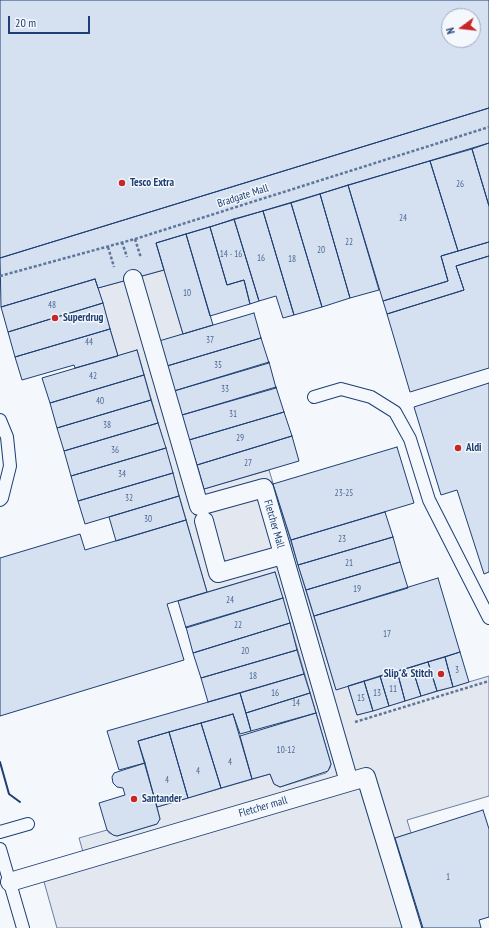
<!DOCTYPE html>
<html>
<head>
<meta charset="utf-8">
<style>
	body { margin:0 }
	#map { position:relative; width:489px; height:928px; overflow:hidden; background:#f4f7fb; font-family:"PT Sans Narrow",sans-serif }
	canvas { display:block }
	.north { position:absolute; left:441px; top:8px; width:40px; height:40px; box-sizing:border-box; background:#f4f7fb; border:1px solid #9eadc5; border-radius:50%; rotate:255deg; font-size:11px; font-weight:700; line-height:16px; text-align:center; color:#1d3f73 }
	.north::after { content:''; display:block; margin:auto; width:14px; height:18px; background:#c62828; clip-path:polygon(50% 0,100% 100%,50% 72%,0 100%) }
	.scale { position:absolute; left:8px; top:16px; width:82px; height:18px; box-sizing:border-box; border:2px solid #1d3f73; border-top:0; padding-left:5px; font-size:12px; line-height:14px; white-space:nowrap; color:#1d3f73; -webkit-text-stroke:3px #f4f7fb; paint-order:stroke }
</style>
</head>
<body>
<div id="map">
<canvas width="489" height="928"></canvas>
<div class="north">N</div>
<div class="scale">20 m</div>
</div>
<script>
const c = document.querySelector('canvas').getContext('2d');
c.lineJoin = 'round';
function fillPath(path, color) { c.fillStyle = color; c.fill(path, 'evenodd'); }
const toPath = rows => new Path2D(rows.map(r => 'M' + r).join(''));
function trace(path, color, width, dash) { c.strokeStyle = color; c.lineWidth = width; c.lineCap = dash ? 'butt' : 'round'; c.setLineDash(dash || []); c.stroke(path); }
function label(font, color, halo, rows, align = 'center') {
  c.font = font + ' "PT Sans Narrow",sans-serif'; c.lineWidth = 3; c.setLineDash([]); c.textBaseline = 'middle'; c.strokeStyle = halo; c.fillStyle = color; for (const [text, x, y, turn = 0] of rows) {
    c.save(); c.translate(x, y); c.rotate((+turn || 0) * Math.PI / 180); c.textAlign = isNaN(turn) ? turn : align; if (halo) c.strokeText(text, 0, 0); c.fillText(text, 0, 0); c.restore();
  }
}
const parking = toPath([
	[164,270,183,334,159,342,204,489,269,470,336,689,348,686,357,715,489,676,489,796,407,820,411,833,395,838,423,928,57,928,39,864,83,852,79,838,107,830,109,833,117,836,157,824,160,819,157,807,270,774,274,784,280,787,326,773,330,768,331,764,275,572,207,592,137,350,118,356,98,288,164,270]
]);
fillPath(parking, '#e3e8f0');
trace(parking, '#687fa3', 1);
const building = toPath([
	[0,0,489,0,489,108,0,258,0,0],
	[449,16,473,16,473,40,449,40,449,16],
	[489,108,489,143,156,243,164,270,98,288,95,279,1,307,0,258,489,108],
	[489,143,489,206,472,149,489,143],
	[472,149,489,206,489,242,458,251,430,161,472,149],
	[430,161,458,251,441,256,448,281,383,301,348,185,430,161],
	[348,185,379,290,350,298,320,194,348,185],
	[320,194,350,298,322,307,291,203,320,194],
	[291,203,322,307,294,315,263,211,291,203],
	[263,211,294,315,283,318,276,296,259,301,234,219,263,211],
	[234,219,259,301,250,304,244,280,227,285,210,227,234,219],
	[210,227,227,285,244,280,250,304,210,316,186,234,210,227],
	[186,234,213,325,183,334,156,243,186,234],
	[489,242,489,256,456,266,464,290,387,314,383,301,448,281,441,256,489,242],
	[489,256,489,368,410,392,387,314,464,290,456,266,489,256],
	[95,279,103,303,8,332,1,307,95,279],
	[103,303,110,329,15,357,8,332,103,303],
	[254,313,261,338,167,366,159,341,254,313],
	[110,329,118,356,75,368,74,365,22,380,15,357,110,329],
	[261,338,269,363,174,391,167,366,261,338],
	[137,350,144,375,50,403,42,378,137,350],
	[269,362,276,388,182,415,174,391,269,362],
	[144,375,151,400,57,428,50,403,144,375],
	[489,383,489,572,484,574,457,490,441,495,414,407,489,383],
	[276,387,284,412,189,440,182,415,276,387],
	[151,400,158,423,64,451,57,428,151,400],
	[284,412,292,436,197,465,189,440,284,412],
	[158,423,166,448,71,476,64,451,158,423],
	[292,436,299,461,204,489,197,465,292,436],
	[397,447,414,503,291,540,273,484,397,447],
	[166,448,173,473,78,501,71,476,166,448],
	[173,473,179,496,85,524,78,501,173,473],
	[179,496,186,520,116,541,109,517,179,496],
	[385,512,393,537,298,565,291,540,385,512],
	[186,520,207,592,167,604,184,660,0,716,0,558,80,534,85,550,186,520],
	[393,537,400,562,306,590,298,565,393,537],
	[400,562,408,588,314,616,306,590,400,562],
	[275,572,283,598,186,628,178,601,275,572],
	[438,578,460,652,336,690,314,616,438,578],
	[283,598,290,623,193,653,186,627,283,598],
	[290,623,297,650,201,678,193,653,290,623],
	[297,650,304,674,208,702,201,678,297,650],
	[460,652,469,682,453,687,445,657,460,652],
	[445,657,453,687,437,691,428,662,445,657],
	[428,662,437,691,421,696,412,667,428,662],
	[412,667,421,696,405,701,397,671,412,667],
	[397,671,405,701,389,706,380,676,397,671],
	[304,674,310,693,246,713,240,693,304,674],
	[380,676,389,706,373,711,364,681,380,676],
	[364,681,373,711,357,715,348,686,364,681],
	[240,693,251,731,240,734,233,714,169,732,138,741,145,763,119,770,107,731,240,693],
	[310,693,316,713,251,731,246,713,310,693],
	[316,713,331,764,328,771,280,787,274,784,270,774,252,779,240,736,316,713],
	[233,714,252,779,221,788,201,723,233,714],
	[201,723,221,788,188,798,169,732,201,723],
	[169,732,188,798,157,807,138,741,169,732],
	[145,763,160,819,157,824,117,836,113,835,107,830,99,803,125,795,123,788,117,787,113,783,112,777,114,773,145,763],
	[483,810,489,829,489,917,479,920,481,928,423,928,395,838,483,810]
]);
fillPath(building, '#d5e0f0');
trace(building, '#1d3f73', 1);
const service = toPath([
	[314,397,341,389,371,397,395,412,410,439,429,500,489,618],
	[0,420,7,437,10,466,2,498,0,500],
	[0,832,28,824],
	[0,849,23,928]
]);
const pedestrian = toPath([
	[133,279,199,506,264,488,349,782],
	[204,521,218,573,282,555],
	[10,882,366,777,412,928]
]);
trace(service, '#1d3f73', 14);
trace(pedestrian, '#1d3f73', 20);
trace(toPath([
	[135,239,141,258],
	[122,242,127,257],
	[108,247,114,267],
	[0,276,135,239,489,127],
	[355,722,489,681]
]), '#5e769c', 2.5, [3, 2]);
trace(service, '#f4f7fb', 12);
trace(pedestrian, '#f4f7fb', 18);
trace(toPath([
	[0,762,9,794,20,802]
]), '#1d3f73', 2);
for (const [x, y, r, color] of [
	[122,183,4,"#c62828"],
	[55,318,4,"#c62828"],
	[458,448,4,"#c62828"],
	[441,674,4,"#c62828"],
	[134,799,4,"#c62828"]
]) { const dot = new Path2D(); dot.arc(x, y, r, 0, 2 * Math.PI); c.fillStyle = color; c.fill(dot); trace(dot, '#f4f7fb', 1.5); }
label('9px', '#4b6792', null, [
	["26",460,184],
	["24",403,218],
	["22",349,242],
	["20",321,250],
	["14 - 16",231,254],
	["16",261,258],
	["18",292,259],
	["10",187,293],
	["48",52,305],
	["37",210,340],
	["44",89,342],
	["35",218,365],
	["42",93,376],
	["33",225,389],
	["40",100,401],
	["31",233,414],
	["38",107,425],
	["29",240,438],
	["36",115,450],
	["27",248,463],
	["34",122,474],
	["23-25",344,493],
	["32",129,498],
	["30",148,519],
	["23",342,539],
	["21",349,563],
	["19",357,589],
	["24",230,600],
	["22",238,625],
	["17",387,634],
	["20",245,651],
	["3",457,670],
	["18",253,676],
	["11",393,689],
	["16",275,693],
	["13",377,693],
	["15",361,698],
	["14",296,703],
	["10-12",286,750],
	["4",230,762],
	["4",198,771],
	["4",167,780],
	["1",448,877]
]);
label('bold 11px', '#1d3f73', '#f4f7fb', [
	["Tesco Extra",130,183],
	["Superdrug",63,318],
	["Aldi",466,448],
	["Slip & Stitch",433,674,"right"],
	["Santander",142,799]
], 'left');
label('11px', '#1d3f73', '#f4f7fb', [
	["Bradgate Mall",243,196,-18],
	["Fletcher Mall",274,524,74],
	["Fletcher mall",263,807,-16]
]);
</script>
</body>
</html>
